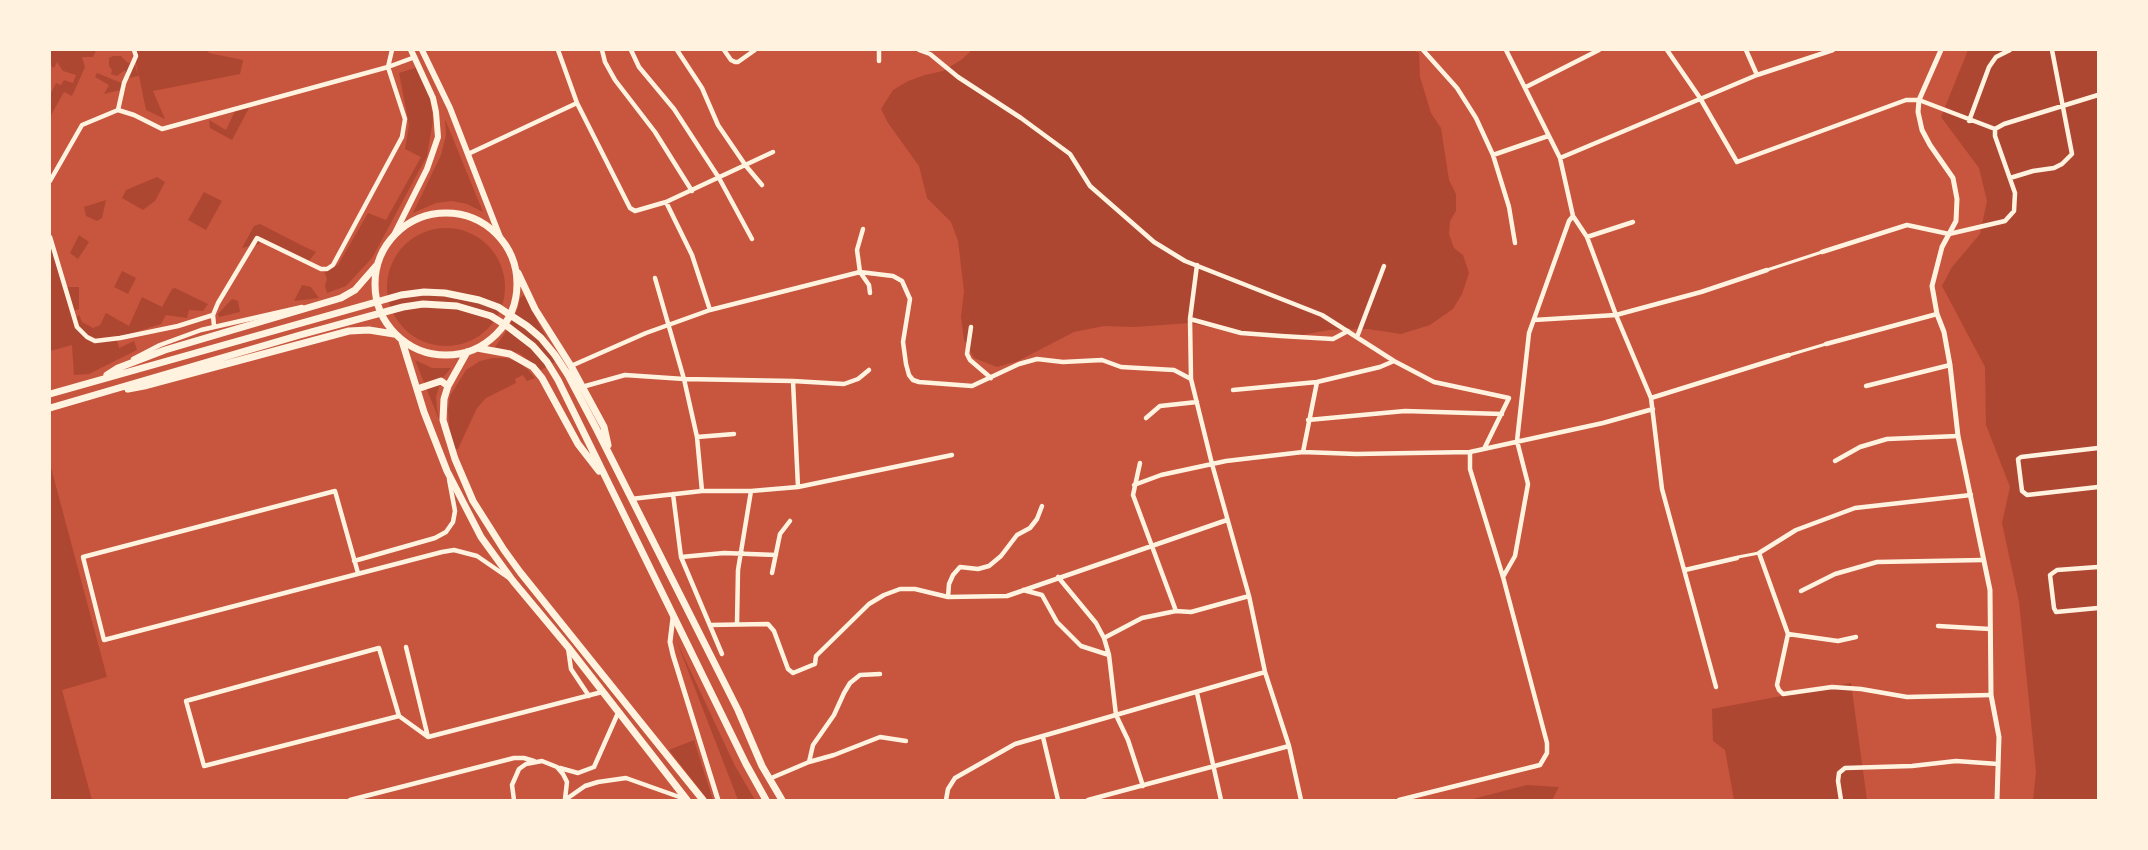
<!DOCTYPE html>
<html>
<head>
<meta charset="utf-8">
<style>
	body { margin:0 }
	#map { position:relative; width:2148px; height:850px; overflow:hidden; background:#c8553d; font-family:Lato,sans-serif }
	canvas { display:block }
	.frame { position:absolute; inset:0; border:51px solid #fff3e0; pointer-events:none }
</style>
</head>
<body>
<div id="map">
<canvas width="2148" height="850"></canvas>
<div class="frame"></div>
</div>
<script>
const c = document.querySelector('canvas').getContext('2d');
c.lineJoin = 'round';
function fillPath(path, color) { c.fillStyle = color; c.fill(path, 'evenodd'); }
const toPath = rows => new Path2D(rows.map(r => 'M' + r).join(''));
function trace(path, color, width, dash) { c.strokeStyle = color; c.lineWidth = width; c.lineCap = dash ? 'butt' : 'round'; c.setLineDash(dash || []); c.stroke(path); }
fillPath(toPath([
	[50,50,96,50,93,57,82,57,85,67,72,96,64,92,50,117,50,95,56,83,61,85,64,80,73,83,76,75,63,71,57,62,54,68,50,65],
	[134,50,207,50,209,53,243,60,240,74,153,91,165,119,146,110,139,76,128,78,125,70,117,76,111,74,112,70,109,66,109,58,113,56,121,56,128,63,134,62,138,75],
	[972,50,1413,50,1419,53,1420,77,1431,113,1441,128,1449,180,1456,194,1456,211,1450,221,1449,234,1454,248,1463,255,1469,273,1462,294,1453,309,1430,325,1401,334,1368,329,1329,330,1302,335,1245,335,1191,323,1134,327,1104,326,1074,332,1018,361,997,367,974,358,964,340,961,317,964,291,958,241,951,222,927,198,919,166,888,123,881,109,893,90,908,81,925,75,943,71,961,60],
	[1968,50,2098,50,2098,800,2033,800,2036,772,2019,602,2002,523,2010,487,1986,425,1985,367,1942,286,1952,267,1980,234,1987,201,1979,168,1941,117],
	[418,67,429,90,433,120,427,156,372,258,346,286,327,293,325,286,327,279,323,268,338,265,368,213,386,220,421,157,405,149,409,125,399,73],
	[97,73,124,84,124,89,104,94,109,85,95,77],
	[250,104,249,108,232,140,210,128,209,120,226,130,236,109],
	[445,119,483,212,467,204,452,201,436,203,413,213,441,155,446,135],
	[157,177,165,182,155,201,143,210,122,198,126,190],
	[204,192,222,201,206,230,188,220],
	[106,200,102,218,97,221,86,216,84,207],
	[260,224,305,247,316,252,309,261,262,238,259,244,242,248,254,226],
	'387 287a59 59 0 1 1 118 0a59 59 0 1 1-118 0Z',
	[79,235,89,242,78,259,70,253],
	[50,244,76,328,95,342,117,340,119,348,134,341,137,350,89,374,74,375,72,345,50,351],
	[122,271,136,278,128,294,114,287],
	[302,285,311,287,319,298,294,301],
	[64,287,79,287,79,309,72,311],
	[175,288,208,304,203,311,189,310,187,318,166,315,161,324,123,336,96,340,82,333,75,318,79,315,82,322,93,328,100,325,106,313,129,326,142,297,162,307,172,289],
	[524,295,558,360,541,370,519,353,495,347,508,329,518,308,520,298],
	[232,299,238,301,240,312,219,317,218,314],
	[493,358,506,358,518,362,528,370,535,378,527,381,523,375,515,379,516,383,486,398,477,408,458,449,451,449,448,410,450,396,466,370,480,361],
	[415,360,432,368,451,368,441,380,436,397,437,409,440,422],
	[50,464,107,677,62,690,92,800,50,800],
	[677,642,735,766,755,800,738,800],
	[1851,683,1867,800,1734,800,1725,750,1713,741,1712,709],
	[694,740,713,800,708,800,669,750],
	[1527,785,1559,787,1552,800,1469,800]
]), '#ae4732');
trace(toPath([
	[1767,270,1822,252],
	[1789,355,1826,344],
	[1738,557,1759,553]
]), '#fff3e0', 3);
trace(toPath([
	[558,50,577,103,630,208,635,211,666,202,773,152],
	[602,50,605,62,615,80,655,132,692,191],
	[631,50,639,67,674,109,719,178,752,239],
	[677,50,702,88,718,125,746,166,762,185],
	[724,50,731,60,735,62,738,62,755,50],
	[879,50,879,61],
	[919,50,930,54,958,77,1021,118,1070,154,1090,186,1154,242,1185,261,1322,315,1394,361,1434,382,1509,398,1484,449],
	[1423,50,1457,88,1476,118,1493,155,1509,207,1515,243],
	[1667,50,1700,98,1737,162,1906,100,1919,100,1995,129],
	[1746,50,1757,75],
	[388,67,392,50],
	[1526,87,1599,50],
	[118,110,124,83,136,56,134,50],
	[1969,121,1989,67,1996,57,2010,50],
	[1995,129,2004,124,2098,95],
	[468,154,577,103],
	[1493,155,1548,136],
	[1560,158,1757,75,1833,50],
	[2010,178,2033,171,2054,168,2062,164,2072,154,2052,50],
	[50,181,82,125,118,110,134,115,162,129,388,67,415,57],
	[666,202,692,255,710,310],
	[1573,216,1587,237,1616,315,1651,398,1662,489,1716,687],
	[863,229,857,250,860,272,869,285,870,293],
	[50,237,77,327,87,337,95,341,120,338,178,326,213,315],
	[1587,237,1633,222],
	[1822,252,1907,225,1949,234,2005,221,2014,211,2015,193,1995,136,1995,129],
	[1197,265,1190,319,1191,379,1212,464,1249,596,1265,672,1289,746,1301,800],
	[655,278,684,379,697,437,702,491],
	[1190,319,1241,333,1281,336,1333,339,1348,331],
	[1534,320,1616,315,1701,292,1767,270],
	[214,326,213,315,218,303,257,238,321,269,327,269,333,265,402,137,405,119,388,67],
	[971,327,967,354,970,360,991,378],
	[1357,337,1384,266],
	[1826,344,1937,314],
	[133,359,160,345,201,330,302,307],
	[571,366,646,333,710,310,860,272,893,276,902,281,910,299,903,342,906,364,909,375,913,380,919,382,972,386,1019,364,1037,359,1063,362,1102,360,1121,367,1174,370,1191,379],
	[793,381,798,487],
	[1866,386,1950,365],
	[582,387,625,375,684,379,793,381,844,384,858,379,869,370],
	[1233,390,1317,382,1380,367,1394,361],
	[1651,398,1789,355],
	[1146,418,1160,406,1197,402],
	[1308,420,1405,411,1502,414],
	[697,437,734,434],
	[2098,448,2021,457,2018,459,2022,491,2027,495,2098,487],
	[1303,452,1317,382],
	[1835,461,1860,447,1887,439,1958,436],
	[1140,463,1133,495,1176,611],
	[1134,485,1161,475,1226,461,1303,452,1356,454,1470,452,1603,423,1653,409],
	[673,494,681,557,722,654],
	[1971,495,1855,508,1796,530,1759,553,1788,634,1777,685,1779,690,1783,694,1832,687,1861,689,1907,697,1991,695],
	[631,499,702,491,751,491,798,487,952,455],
	[681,557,724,553,776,555],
	[354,561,435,538,446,532,453,522,455,511,449,479],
	[2098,567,2057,570,2050,575,2054,608,2056,612,2098,608],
	[1685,570,1737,558],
	[358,573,335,491,83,557,104,640,442,552,454,550,477,556,509,578],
	[772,573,780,534,790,521],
	[1058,577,1096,623,1104,638,1109,655,1116,715,1128,740,1143,786],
	[1503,577,1515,556,1528,484,1517,441,1529,333,1569,221,1573,216,1560,158,1506,50],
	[1023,590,1042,595,1057,622,1081,646,1109,655],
	[1801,591,1835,574,1877,562,1983,560],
	[948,597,949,584,953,575,960,567,978,569,989,566,1001,556,1017,535,1030,528,1037,519,1042,506],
	[737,624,738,570,751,491],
	[710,625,768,624,774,631,788,669,793,673,815,664,816,656,869,604,884,595,900,589,915,589,948,597,1007,596,1227,520],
	[1938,626,1990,629],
	[1788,634,1838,641,1856,637],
	[1104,638,1142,618,1176,611,1191,612,1249,596],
	[406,647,428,737],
	[568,648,571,669,589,696],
	[1197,693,1221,800],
	[399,716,204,766,186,701,379,648,399,716,428,737,602,692],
	[1043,737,1058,800],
	[809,762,813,745,834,715,844,693,850,683,860,675,880,674],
	[560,768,578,773,594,767,618,713],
	[769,779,809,762,834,755,880,737,906,741],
	[350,800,514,758,524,758,534,761],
	[514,800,512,785,519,769,526,764,542,761,557,767,563,774,567,782,565,799],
	[565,800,585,786,598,782,626,778,685,799],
	[946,800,948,789,955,778,1015,744,1265,672],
	[1088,800,1289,746],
	[1399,800,1540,765,1547,753,1547,743,1503,577,1470,469,1470,452],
	[1841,800,1838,781,1839,773,1845,768,1912,766,1956,761,1998,764]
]), '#fff3e0', 4.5);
trace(toPath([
	[1941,50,1919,100,1918,112,1922,130,1930,145,1953,178,1957,199,1956,221,1942,247,1932,286,1937,314,1944,332,1950,365,1958,436,1990,590,1991,695,1999,737,1997,800],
	[673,617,670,642,673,655,718,800]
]), '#fff3e0', 5);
trace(toPath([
	[422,50,450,108,500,237],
	[393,237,427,169,438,137,436,112,433,98,411,50]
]), '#fff3e0', 6);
trace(toPath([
	'375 284a71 71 0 1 1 142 0a71 71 0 1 1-142 0Z',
	[518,273,535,309,571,366,604,427,608,445],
	[402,341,424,412,447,471,481,537,513,581,568,647,687,800],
	[477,348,510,354,533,367,542,378,578,444,599,471],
	[467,352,448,386,444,399,443,420,455,459,473,501,504,550,520,572,703,800],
	[107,375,118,368,165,350,341,298,355,290,376,266],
	[128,389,144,386,349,331,369,330,394,334],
	[417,389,441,381,448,386],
	[50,394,401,295,424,292,445,293,479,300,498,307,527,326,541,338,555,355,568,375,596,428,738,710,762,766,782,800],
	[50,408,300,335,403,307,423,304,457,306,491,316,507,326,533,346,547,362,558,380,746,764,766,800]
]), '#fff3e0', 7);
</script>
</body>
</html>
